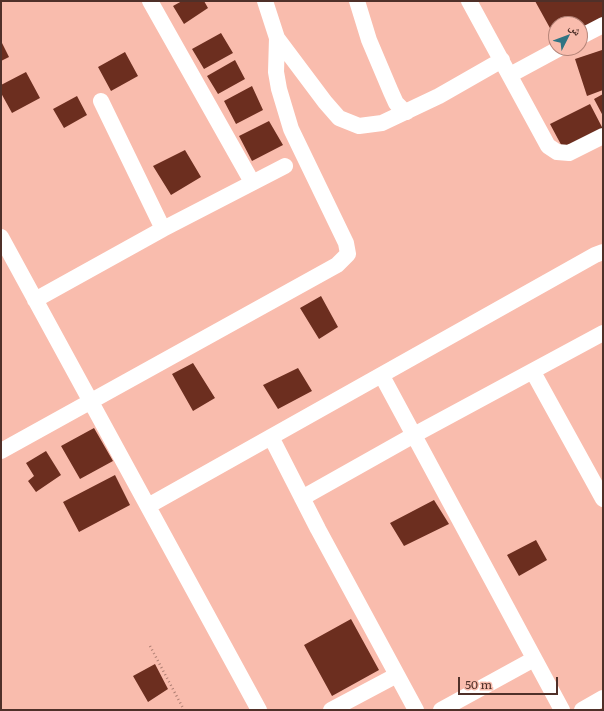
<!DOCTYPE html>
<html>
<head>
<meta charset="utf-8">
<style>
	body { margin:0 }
	#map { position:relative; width:604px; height:711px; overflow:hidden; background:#f9bcad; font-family:Literata,"Noto Naskh Arabic",serif }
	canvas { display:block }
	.frame { position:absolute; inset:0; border:2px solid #4f3029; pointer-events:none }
	.north { position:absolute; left:548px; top:16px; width:40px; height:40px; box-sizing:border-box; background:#f9bcad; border:1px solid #b58478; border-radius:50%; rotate:48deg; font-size:11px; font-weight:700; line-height:16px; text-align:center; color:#4f3029 }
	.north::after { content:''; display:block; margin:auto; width:14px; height:18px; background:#307483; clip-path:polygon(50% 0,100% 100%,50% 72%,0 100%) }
	.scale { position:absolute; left:458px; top:677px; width:100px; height:18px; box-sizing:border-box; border:2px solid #4f3029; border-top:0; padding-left:5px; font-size:12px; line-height:14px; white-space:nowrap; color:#4f3029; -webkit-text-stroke:3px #f9bcad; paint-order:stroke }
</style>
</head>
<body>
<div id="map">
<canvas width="604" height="711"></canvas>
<div class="frame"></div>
<div class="north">ش</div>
<div class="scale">50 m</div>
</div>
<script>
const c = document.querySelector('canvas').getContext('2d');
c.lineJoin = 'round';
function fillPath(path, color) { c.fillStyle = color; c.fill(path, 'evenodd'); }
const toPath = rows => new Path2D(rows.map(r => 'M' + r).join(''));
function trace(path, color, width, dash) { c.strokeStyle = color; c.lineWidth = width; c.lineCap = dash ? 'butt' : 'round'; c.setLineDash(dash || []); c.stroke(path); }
fillPath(toPath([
	[182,1,204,1,208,8,184,24,173,6],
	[535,1,603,1,603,22,580,35,580,24,556,24,556,39],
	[221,33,233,53,204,69,192,49],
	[1,41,9,57,1,61],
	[602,50,603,90,587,96,575,59],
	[125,52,138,76,111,91,98,67],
	[235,60,245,79,218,94,207,76],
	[26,72,40,98,12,113,1,93,1,85],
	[252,86,263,110,236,124,224,101],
	[603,94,603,116,594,99],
	[77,96,87,115,64,128,53,109],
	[590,104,603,129,565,152,550,124],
	[269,121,283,145,252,161,239,136],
	[185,150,201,177,171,195,153,166],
	[321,296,338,327,319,339,300,308],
	[193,363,215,398,193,411,172,374],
	[298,368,312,391,278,409,263,385],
	[94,428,113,461,80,479,61,446],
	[46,451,61,475,36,492,28,481,34,476,26,463],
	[115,475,130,505,79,532,63,502],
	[434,500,449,524,404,546,390,523],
	[536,540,547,560,519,576,507,555],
	[351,619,379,670,332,696,304,645],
	[155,664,168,689,148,702,133,676]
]), '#6c2e1f');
trace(toPath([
	[150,646,184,710]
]), '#ad7e72', 2.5, [1, 3]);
trace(toPath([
	[150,1,252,182],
	[357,1,369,40,391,92,396,103,402,109,407,112],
	[469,1,548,146,557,152,569,153,603,136],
	[580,37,603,25],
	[277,38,325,102,339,118,359,126,382,123,439,96,502,60],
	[510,75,560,48],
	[101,101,163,229],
	[1,237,259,710],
	[35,300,163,229,285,166],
	[533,372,603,499],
	[382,376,562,710],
	[271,437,318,529,416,710],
	[1,451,337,265,348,254,346,243,291,129,279,89,276,72,277,38,265,1],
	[302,498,414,435,603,333],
	[148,506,595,255,603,252],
	[331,710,397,675],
	[441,710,534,659],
	[582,710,603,698]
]), '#fff', 16);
</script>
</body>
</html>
